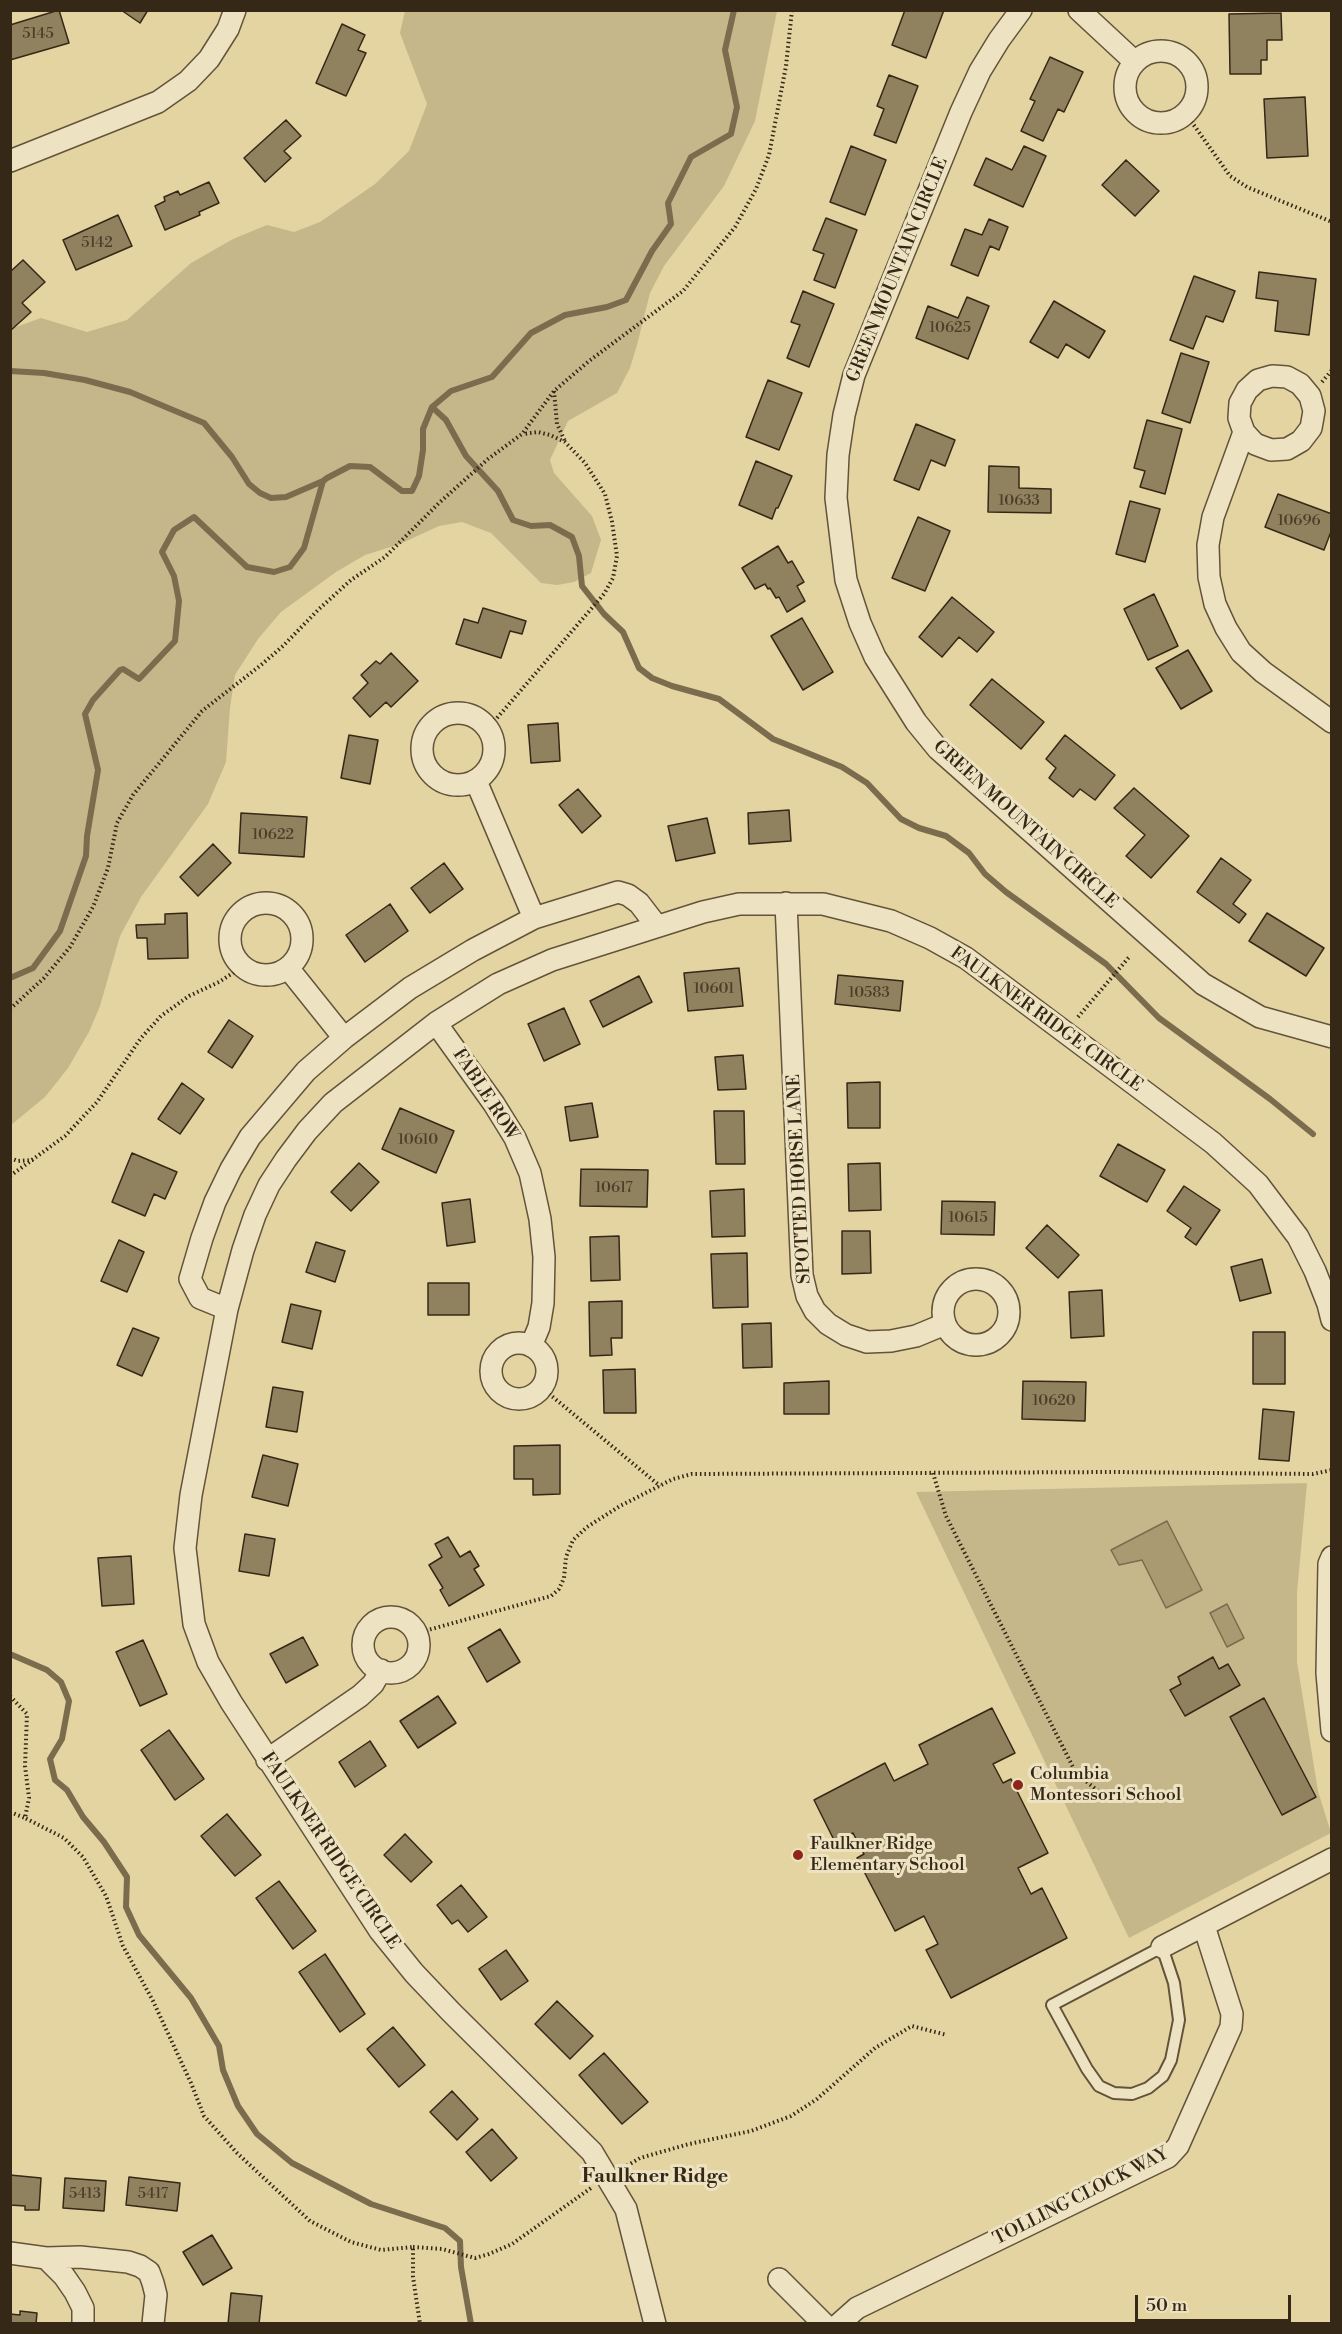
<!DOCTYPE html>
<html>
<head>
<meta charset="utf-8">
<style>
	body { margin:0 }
	#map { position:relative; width:1342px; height:2334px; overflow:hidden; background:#e4d4a1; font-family:"Libre Bodoni",serif }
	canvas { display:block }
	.frame { position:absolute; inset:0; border:12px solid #362817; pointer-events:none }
	.scale { position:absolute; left:1135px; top:2295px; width:156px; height:27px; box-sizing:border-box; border:3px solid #362817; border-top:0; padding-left:8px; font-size:18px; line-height:21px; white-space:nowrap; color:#362817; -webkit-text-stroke:4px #ede3c2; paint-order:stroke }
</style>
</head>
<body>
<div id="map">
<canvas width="1342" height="2334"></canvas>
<div class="frame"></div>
<div class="scale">50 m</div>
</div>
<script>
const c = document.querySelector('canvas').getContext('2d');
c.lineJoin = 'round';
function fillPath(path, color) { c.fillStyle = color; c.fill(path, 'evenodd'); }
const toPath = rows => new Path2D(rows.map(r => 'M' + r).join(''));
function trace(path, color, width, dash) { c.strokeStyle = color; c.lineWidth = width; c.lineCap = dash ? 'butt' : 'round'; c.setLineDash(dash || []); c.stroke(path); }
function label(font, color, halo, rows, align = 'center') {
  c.font = font + ' "Libre Bodoni",serif'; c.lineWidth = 6; c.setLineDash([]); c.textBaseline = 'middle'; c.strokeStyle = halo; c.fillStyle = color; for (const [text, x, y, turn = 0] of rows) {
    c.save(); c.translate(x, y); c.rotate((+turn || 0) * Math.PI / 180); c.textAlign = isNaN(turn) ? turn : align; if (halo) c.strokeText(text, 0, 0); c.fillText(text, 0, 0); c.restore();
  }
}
fillPath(toPath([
	[405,11,777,11,755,121,724,186,664,266,650,293,637,345,630,368,617,393,568,421,550,460,554,473,592,516,601,540,591,573,574,582,557,585,541,583,491,533,462,522,439,526,400,544,365,555,336,572,281,612,258,639,235,675,230,708,226,762,208,804,141,897,120,936,100,1006,89,1032,68,1068,45,1097,11,1125,10,329,41,318,87,332,127,320,191,263,233,239,267,225,294,232,320,222,375,184,409,151,427,104,400,33],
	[1307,1483,1297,1593,1297,1662,1318,1791,1331,1833,1129,1938,916,1492]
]), '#c6b78a');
const water = toPath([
	[1167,1521,1202,1590,1166,1608,1142,1560,1119,1565,1111,1550,1167,1521],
	[1227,1604,1244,1638,1227,1647,1210,1613,1227,1604]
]);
fillPath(water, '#a99a72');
trace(water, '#7b6c4e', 1.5);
trace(toPath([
	[10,371,44,373,85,380,130,392,204,423,232,457,249,484,260,493,271,498,286,497,323,481],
	[432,407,446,420,466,456,498,491,513,520,531,526,550,525,572,537,579,556,582,586,604,614,623,632,639,668,652,678,672,686,719,699,773,739,842,767,867,783,901,819,919,828,946,836,969,853,985,874,1006,892,1106,964,1159,1018,1270,1099,1313,1134],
	[10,978,33,968,60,931,86,856,87,836,98,770,85,714,93,700,120,670,123,669,139,679,175,641,179,601,174,576,162,552,174,530,194,517,247,567,274,572,290,567,304,548,323,481,327,478,350,466,370,467,402,491,412,491,419,476,423,450,423,429,432,407,451,391,492,377,531,333,565,315,607,307,626,300,652,251,671,224,668,203,691,157,731,134,737,107,725,50,734,10],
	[10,1654,47,1670,61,1682,69,1701,62,1739,50,1759,55,1780,67,1790,83,1817,104,1842,127,1877,126,1907,139,1935,191,1998,219,2046,223,2070,238,2106,257,2134,292,2163,371,2204,445,2228,460,2241,461,2267,471,2324]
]), '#7b6c4e', 6);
const building = toPath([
	[59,10,69,43,10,60,10,25,59,10],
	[121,10,148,10,140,23,121,10],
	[905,10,944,10,926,58,892,45,905,10],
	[1281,13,1282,40,1267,40,1267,60,1261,60,1261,74,1230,74,1229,14,1281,13],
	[342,24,365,35,358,50,366,53,346,96,316,83,342,24],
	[1050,57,1083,72,1064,112,1058,109,1043,141,1021,131,1035,101,1030,99,1050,57],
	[889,75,918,86,896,143,874,135,884,109,877,106,889,75],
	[1305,97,1308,156,1267,158,1264,99,1305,97],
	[286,120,301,136,284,151,291,158,265,182,244,158,286,120],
	[851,146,886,160,865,215,830,202,851,146],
	[1024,146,1046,156,1023,207,974,185,986,158,1012,170,1024,146],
	[1126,160,1159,191,1135,216,1102,185,1126,160],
	[209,182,219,203,199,212,200,215,165,230,155,206,165,201,164,197,178,191,180,195,209,182],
	[118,215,132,246,76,270,63,240,118,215],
	[826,218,857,230,835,288,814,280,824,254,813,250,826,218],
	[989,219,1008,227,999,250,990,246,978,276,951,265,965,229,982,235,989,219],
	[23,260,45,282,22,303,31,312,10,331,10,272,23,260],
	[1259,272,1316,279,1309,335,1275,331,1278,301,1256,298,1259,272],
	[1194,276,1235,291,1223,322,1206,316,1193,349,1170,340,1194,276],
	[803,291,834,304,809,367,787,358,800,325,791,322,803,291],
	[967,297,989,306,968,359,916,338,928,306,958,318,967,297],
	[1054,301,1105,331,1089,358,1066,344,1058,358,1030,342,1054,301],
	[1181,353,1209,362,1190,423,1162,413,1181,353],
	[768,380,802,393,779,450,746,437,768,380],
	[1147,420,1182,429,1165,494,1140,487,1145,471,1134,468,1147,420],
	[916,424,955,440,945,466,931,460,919,490,894,480,916,424],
	[756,461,792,476,778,508,776,508,772,519,739,505,756,461],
	[989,466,1019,467,1019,488,1051,489,1051,513,988,512,989,466],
	[1278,494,1332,514,1332,529,1324,550,1265,527,1278,494],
	[1130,501,1160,509,1145,562,1116,554,1130,501],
	[918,517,950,531,925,591,892,578,918,517],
	[778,546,788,563,792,561,804,582,797,586,805,601,787,612,779,597,776,598,770,588,768,589,765,584,755,589,742,568,778,546],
	[1154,594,1178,646,1148,660,1124,609,1154,594],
	[952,597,994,632,977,652,959,637,942,657,919,637,952,597],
	[483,608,526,621,522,634,510,631,501,658,456,644,464,619,478,623,483,608],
	[802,618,833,672,803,690,771,636,802,618],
	[1188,650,1212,691,1181,709,1156,668,1188,650],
	[391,653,418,681,391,707,386,702,370,717,353,698,368,683,361,675,376,661,380,664,391,653],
	[992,679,1044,722,1021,749,970,705,992,679],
	[558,723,560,761,531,763,528,725,558,723],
	[349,735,378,740,370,784,341,778,349,735],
	[1065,735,1115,775,1095,800,1080,789,1073,797,1049,778,1056,768,1046,759,1065,735],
	[1134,788,1189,836,1151,878,1126,856,1145,835,1114,808,1134,788],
	[578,789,601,816,582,833,559,805,578,789],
	[789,810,791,841,749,844,748,813,789,810],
	[241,813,307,817,304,857,239,853,241,813],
	[707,818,715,853,676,861,668,826,707,818],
	[213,844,231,863,198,896,180,877,213,844],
	[1221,858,1251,880,1233,904,1246,914,1239,923,1197,892,1221,858],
	[444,863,463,889,430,913,411,888,444,863],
	[390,904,408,931,365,962,346,935,390,904],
	[187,913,188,958,148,959,147,938,137,938,136,925,165,924,165,914,187,913],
	[1267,913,1324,948,1306,976,1249,941,1267,913],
	[739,968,743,1006,688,1011,684,973,739,968],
	[838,975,903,981,900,1011,835,1004,838,975],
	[639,976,652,1002,603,1027,590,1001,639,976],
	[564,1008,580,1044,544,1061,528,1024,564,1008],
	[229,1020,253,1036,232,1068,208,1052,229,1020],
	[743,1055,746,1089,718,1090,715,1057,743,1055],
	[880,1082,880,1128,848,1128,847,1083,880,1082],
	[182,1083,204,1099,180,1134,158,1119,182,1083],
	[592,1103,598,1137,570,1141,565,1107,592,1103],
	[400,1108,454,1131,436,1173,382,1149,400,1108],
	[714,1111,744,1111,745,1164,716,1164,714,1111],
	[1118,1144,1165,1170,1147,1202,1100,1176,1118,1144],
	[132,1153,177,1172,165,1199,154,1194,145,1216,112,1202,132,1153],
	[359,1163,379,1182,351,1211,331,1192,359,1163],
	[880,1163,881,1210,849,1211,848,1164,880,1163],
	[581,1169,648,1170,647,1207,580,1206,581,1169],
	[1184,1186,1220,1210,1196,1245,1185,1237,1191,1228,1167,1211,1184,1186],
	[744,1189,745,1236,712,1237,710,1191,744,1189],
	[470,1199,475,1242,447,1246,442,1203,470,1199],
	[942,1201,995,1202,994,1235,941,1234,942,1201],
	[1047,1225,1079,1255,1058,1278,1026,1248,1047,1225],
	[842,1231,870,1231,871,1273,842,1274,842,1231],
	[619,1236,620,1280,591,1281,590,1237,619,1236],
	[119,1240,144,1252,127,1292,101,1281,119,1240],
	[316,1242,345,1251,335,1282,306,1272,316,1242],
	[747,1253,748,1307,713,1308,711,1254,747,1253],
	[1262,1259,1271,1293,1240,1301,1231,1267,1262,1259],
	[428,1283,469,1283,469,1315,428,1315,428,1283],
	[1102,1290,1104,1336,1071,1338,1069,1292,1102,1290],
	[622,1301,622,1338,611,1338,612,1355,590,1356,589,1302,622,1301],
	[291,1304,321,1311,312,1349,282,1342,291,1304],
	[771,1323,772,1367,743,1368,742,1324,771,1323],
	[133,1328,159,1338,142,1376,117,1365,133,1328],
	[1253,1332,1285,1332,1285,1384,1253,1384,1253,1332],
	[635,1369,636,1413,604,1413,603,1370,635,1369],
	[829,1381,829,1414,784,1414,784,1383,829,1381],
	[1023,1381,1086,1382,1085,1421,1022,1419,1023,1381],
	[273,1387,303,1392,297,1432,266,1427,273,1387],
	[1263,1409,1294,1412,1289,1461,1259,1459,1263,1409],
	[560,1445,560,1494,533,1495,533,1479,514,1479,514,1446,560,1445],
	[263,1455,298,1464,288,1506,252,1497,263,1455],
	[245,1534,275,1539,269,1576,239,1571,245,1534],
	[448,1537,460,1557,470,1551,479,1566,474,1569,484,1585,449,1606,440,1590,443,1588,429,1565,442,1557,435,1544,448,1537],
	[131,1556,134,1604,102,1606,98,1558,131,1556],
	[500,1629,520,1662,487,1682,468,1648,500,1629],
	[303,1637,318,1665,286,1683,270,1654,303,1637],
	[143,1640,167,1694,140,1706,116,1652,143,1640],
	[1213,1657,1219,1669,1228,1664,1240,1685,1185,1716,1170,1690,1181,1684,1178,1677,1213,1657],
	[438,1696,456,1723,418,1748,400,1721,438,1696],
	[1264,1698,1316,1797,1282,1815,1230,1717,1264,1698],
	[992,1708,1015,1753,993,1764,1003,1783,1011,1779,1048,1853,1018,1868,1031,1894,1042,1888,1067,1938,951,1998,926,1950,938,1944,924,1916,895,1931,857,1858,864,1854,853,1833,835,1842,814,1800,885,1763,894,1781,928,1764,919,1745,992,1708],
	[169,1730,204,1779,175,1800,141,1750,169,1730],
	[370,1741,386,1766,355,1787,339,1762,370,1741],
	[227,1814,261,1855,235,1876,201,1836,227,1814],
	[405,1834,432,1862,411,1882,384,1855,405,1834],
	[279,1881,316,1931,293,1949,256,1898,279,1881],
	[461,1885,487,1917,468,1932,458,1920,452,1924,437,1905,461,1885],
	[506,1950,528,1981,501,2000,479,1969,506,1950],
	[325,1954,365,2014,340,2032,299,1972,325,1954],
	[557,2001,593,2036,570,2059,535,2024,557,2001],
	[393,2027,425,2065,399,2087,367,2049,393,2027],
	[604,2053,648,2102,622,2124,579,2075,604,2053],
	[452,2091,478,2119,457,2140,430,2112,452,2091],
	[492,2129,517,2158,491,2181,466,2152,492,2129],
	[10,2175,41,2178,39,2210,25,2210,25,2206,10,2205,10,2175],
	[129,2177,180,2183,177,2211,126,2205,129,2177],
	[65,2178,106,2181,104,2211,63,2208,65,2178],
	[212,2235,232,2268,203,2285,183,2252,212,2235],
	[231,2293,262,2296,259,2324,228,2324,231,2293],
	[20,2311,37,2313,36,2324,10,2324,10,2314,20,2315,20,2311]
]);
fillPath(building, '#90815f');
trace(building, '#362817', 1.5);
const service = toPath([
	[1162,1947,1174,1983,1179,2020,1171,2060,1163,2076,1148,2088,1132,2094,1114,2093,1099,2086,1087,2069,1052,2005,1162,1947]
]);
const minor = toPath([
	[1021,10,999,40,980,71,961,112,854,375,844,415,838,455,836,498,846,580,860,623,875,657,916,722,938,749,1203,984,1260,1017,1332,1037],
	[1079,10,1135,62],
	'1125 87a36 36 0 1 1 72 0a36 36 0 1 1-72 0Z',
	[10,161,158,102,188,81,209,59,228,29,235,10],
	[1244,432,1255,444,1271,450,1287,449,1301,441,1311,428,1314,411,1310,396,1300,384,1287,377,1272,376,1258,380,1247,390,1240,403,1239,418,1244,432,1213,517,1208,545,1209,577,1215,604,1226,628,1241,652,1263,672,1332,722],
	'422 749a36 36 0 1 1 72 0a36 36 0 1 1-72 0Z',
	[476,781,534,918],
	[786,903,802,1275,807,1296,815,1311,828,1324,846,1335,867,1342,891,1341,916,1336,945,1324],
	'230 939a36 36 0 1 1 72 0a36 36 0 1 1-72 0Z',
	[288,968,344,1038],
	[436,1023,494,1104,515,1138,530,1173,540,1219,544,1257,543,1303,539,1327,531,1346],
	'943 1312a33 33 0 1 1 66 0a33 33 0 1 1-66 0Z',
	[227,1309,200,1298,190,1279,202,1238,215,1202,231,1169,250,1137,306,1071,344,1038,410,988,473,950,534,918,618,892,628,895,639,903,656,925],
	'491 1371a28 28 0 1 1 56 0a28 28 0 1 1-56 0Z',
	[1332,1557,1329,1564,1327,1673,1332,1731],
	'363 1645a28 28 0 1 1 56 0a28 28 0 1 1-56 0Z',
	[267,1760,360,1696,373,1684,381,1670],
	[1162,1947,1332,1859],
	[10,2253,46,2258,80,2257,128,2262,140,2266,149,2272,153,2283,156,2295,153,2324],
	[46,2258,64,2276,75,2292,83,2308,83,2324],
	[779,2279,824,2324],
	[655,2324,626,2209,592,2152,451,2012,414,1973,380,1931,231,1702,208,1662,194,1624,185,1548,191,1495,227,1309,243,1250,255,1215,269,1185,286,1159,307,1131,333,1103,436,1023,498,984,552,960,703,912,739,904,823,904,891,921,930,938,966,958,1213,1143,1258,1184,1298,1237,1315,1271,1328,1304,1332,1320],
	[839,2324,857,2308,1168,2157,1178,2146,1231,2027,1232,2014,1204,1926]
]);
trace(service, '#62533a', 14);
trace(minor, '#62533a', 24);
trace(toPath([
	[1186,114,1230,176,1247,187,1332,222],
	[1322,382,1332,370],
	[554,391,557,424,565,441],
	[485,724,497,718,604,594,613,578,617,556,612,522,605,494,585,463,565,442,550,435,538,432,523,434],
	[10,1009,44,978,70,947,93,907,108,868,117,823,133,795,202,711,261,665,283,646,319,609,351,580,385,557,439,503,488,459,522,434,554,391,589,361,683,291,713,254,735,227,756,189,769,155,786,66,792,10],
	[1078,1017,1130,956],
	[10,1158,18,1161,33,1160],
	[10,1176,65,1136,97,1102,141,1038,161,1016,189,996,219,982,242,967],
	[542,1388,660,1486],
	[933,1473,946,1516,1076,1773,1098,1791],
	[417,1633,551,1596,559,1589,564,1578,566,1557,573,1540,587,1527,620,1506,673,1479,692,1474,1115,1472,1313,1474,1332,1470],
	[10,1696,27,1714,25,1766,29,1798,25,1818,64,1838,83,1857,106,1896,123,1946,153,2001,191,2083,204,2116,237,2153,310,2221,351,2242,381,2250,413,2247,413,2277,420,2324],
	[10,1812,25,1818],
	[623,2168,640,2158,689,2144,751,2131,791,2116,817,2099,875,2048,912,2026,947,2035],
	[413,2247,442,2249,475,2258,489,2254,512,2244,591,2188]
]), '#362817', 4, [1.5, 3]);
trace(service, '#ede3c2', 10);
trace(minor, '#ede3c2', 21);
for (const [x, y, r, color] of [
	[1018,1785,6,"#8f2418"],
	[798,1855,6,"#8f2418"]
]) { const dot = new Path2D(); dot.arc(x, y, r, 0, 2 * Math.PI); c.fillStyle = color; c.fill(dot); trace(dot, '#ede3c2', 2); }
label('15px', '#4c3e29', null, [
	["5145",38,34],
	["5142",97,243],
	["10625",950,328],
	["10633",1019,501],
	["10696",1299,521],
	["10622",273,835],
	["10601",714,989],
	["10583",869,993],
	["10610",418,1140],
	["10617",614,1188],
	["10615",968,1218],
	["10620",1054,1401],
	["5413",85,2194],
	["5417",153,2194]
]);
label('18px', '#362817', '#ede3c2', [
	["GREEN MOUNTAIN CIRCLE",898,270,-68],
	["GREEN MOUNTAIN CIRCLE",1025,825,42],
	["FAULKNER RIDGE CIRCLE",1046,1020,36],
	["FABLE ROW",485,1095,57],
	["SPOTTED HORSE LANE",800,1179,-93],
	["FAULKNER RIDGE CIRCLE",330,1851,56],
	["TOLLING CLOCK WAY",1081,2197,-27]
]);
label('18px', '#362817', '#ede3c2', [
	["Columbia",1030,1775],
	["Montessori School",1030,1796],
	["Faulkner Ridge",810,1845],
	["Elementary School",810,1866]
], 'left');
label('bold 20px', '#362817', '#ede3c2', [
	["Faulkner Ridge",655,2177]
]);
</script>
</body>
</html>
